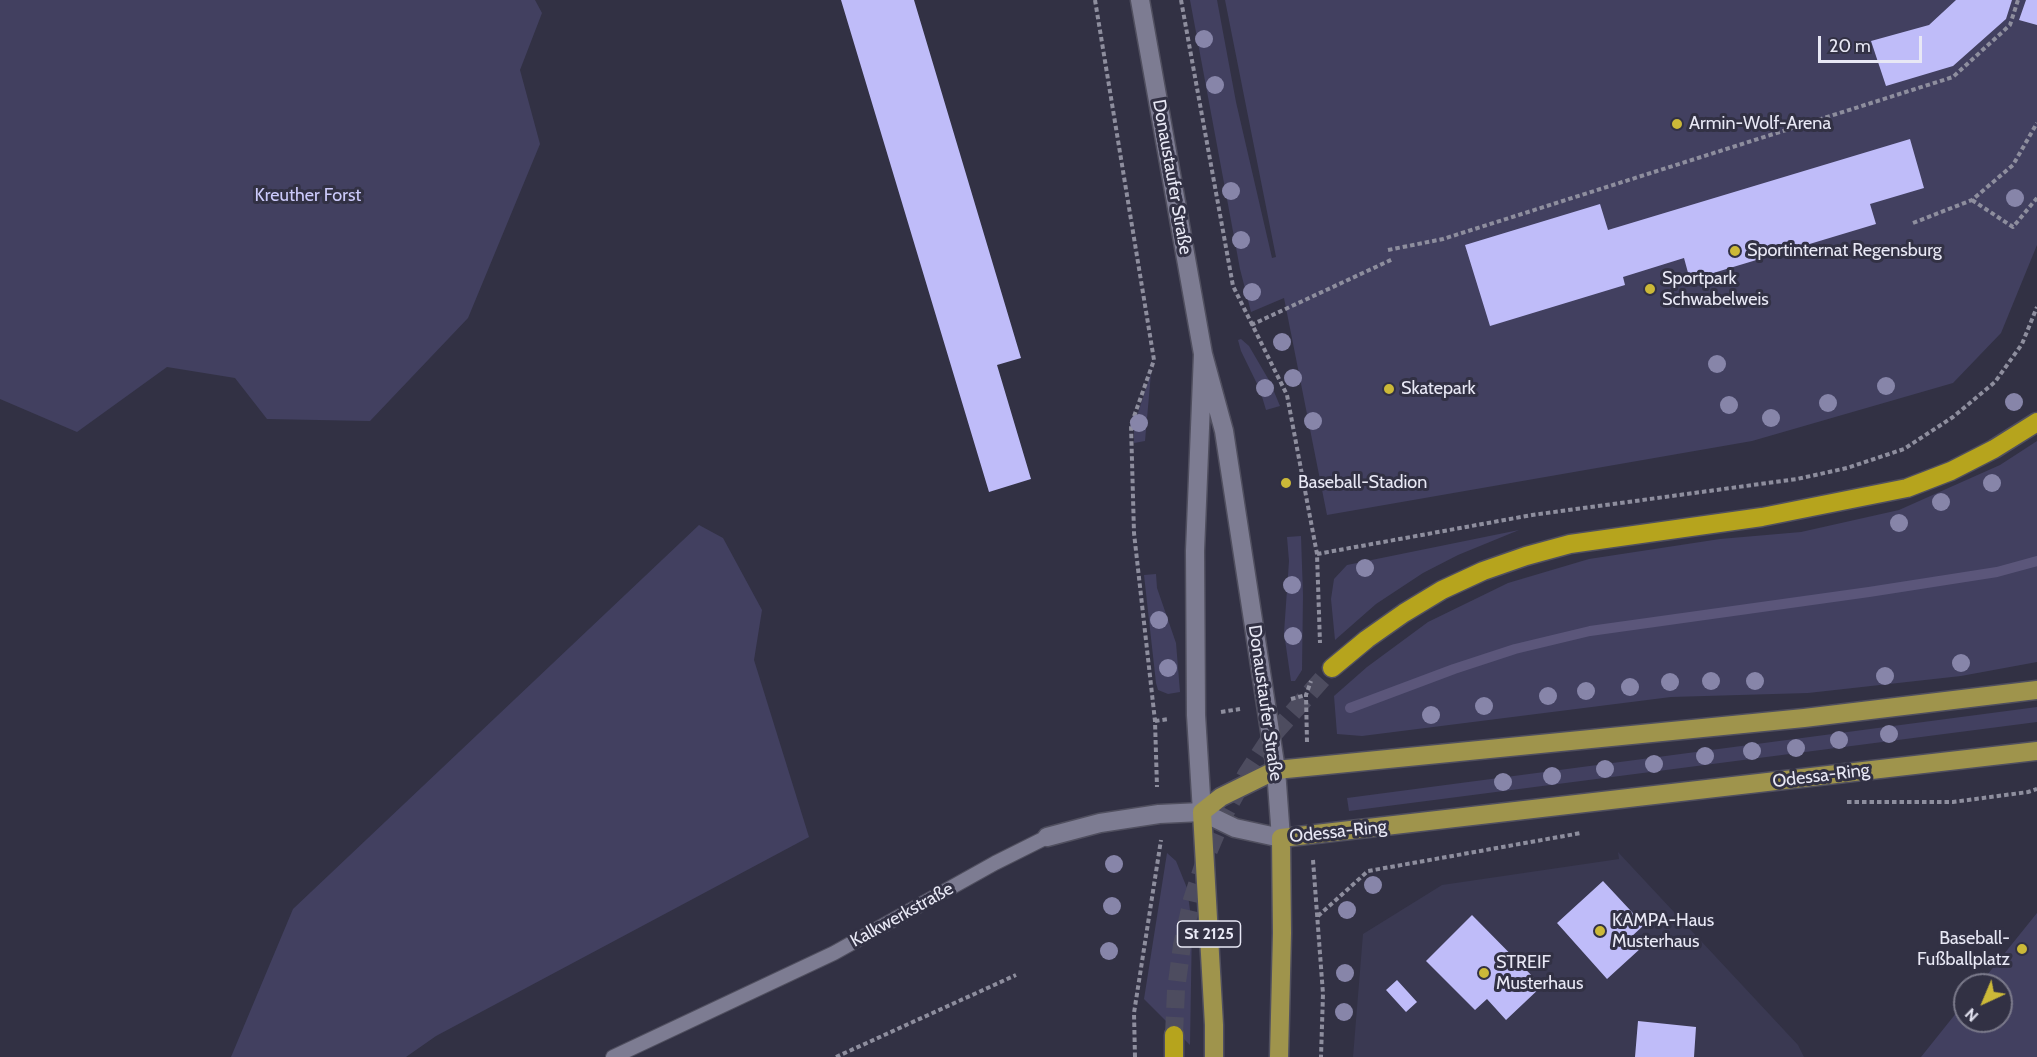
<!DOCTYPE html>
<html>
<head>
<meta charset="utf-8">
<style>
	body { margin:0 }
	#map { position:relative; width:2037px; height:1057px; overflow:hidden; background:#323144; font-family:Cabin,sans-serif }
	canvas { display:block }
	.north { position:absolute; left:1953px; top:973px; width:60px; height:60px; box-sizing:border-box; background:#323144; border:2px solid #7b7a8b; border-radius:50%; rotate:224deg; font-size:16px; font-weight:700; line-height:24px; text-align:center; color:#e8e8f5 }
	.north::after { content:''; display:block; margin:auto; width:21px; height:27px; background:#ccb938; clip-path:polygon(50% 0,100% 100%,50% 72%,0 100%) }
	.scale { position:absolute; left:1818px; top:36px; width:104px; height:27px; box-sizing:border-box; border:3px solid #e8e8f5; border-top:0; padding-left:8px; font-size:18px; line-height:21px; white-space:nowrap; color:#e8e8f5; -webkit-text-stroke:4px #323144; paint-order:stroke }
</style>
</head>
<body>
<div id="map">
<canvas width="2037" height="1057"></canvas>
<div class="north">N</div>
<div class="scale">20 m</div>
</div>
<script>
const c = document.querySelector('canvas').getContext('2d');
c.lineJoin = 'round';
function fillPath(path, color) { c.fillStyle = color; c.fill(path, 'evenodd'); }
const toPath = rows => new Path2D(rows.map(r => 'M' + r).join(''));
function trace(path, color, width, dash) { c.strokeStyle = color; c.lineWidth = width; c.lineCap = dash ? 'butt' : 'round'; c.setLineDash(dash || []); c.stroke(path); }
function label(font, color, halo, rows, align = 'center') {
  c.font = font + ' Cabin,sans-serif'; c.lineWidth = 6; c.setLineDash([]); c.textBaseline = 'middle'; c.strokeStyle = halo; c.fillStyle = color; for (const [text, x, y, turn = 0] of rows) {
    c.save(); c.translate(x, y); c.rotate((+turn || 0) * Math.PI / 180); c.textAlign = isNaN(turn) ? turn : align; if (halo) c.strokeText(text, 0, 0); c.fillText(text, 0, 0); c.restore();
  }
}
fillPath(toPath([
	[1618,852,1798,1045,1804,1057,1353,1057,1363,934,1442,885,1619,859]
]), '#3a3952');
fillPath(toPath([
	[0,0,535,0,542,13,520,70,540,144,468,318,370,421,267,419,235,378,167,367,77,432,0,399],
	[1190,0,1217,0,1236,102,1272,258,1276,257,1225,0,2037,0,2037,245,2001,333,1953,383,1752,441,1327,515,1284,298,1251,312,1240,269],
	[1241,339,1249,346,1270,382,1280,406,1266,410,1260,390,1241,351,1238,340],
	[1151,373,1145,441,1134,443,1134,425],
	[2037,441,2037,662,1961,676,1808,693,1671,697,1362,736,1337,734,1334,696,1367,667,1428,622,1508,583,1589,559,1720,539,1801,532,1899,510,2000,465],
	[699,525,723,538,762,610,754,660,809,837,436,1036,406,1057,231,1057,293,909],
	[1519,530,1458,555,1423,573,1376,604,1335,640,1331,599,1334,579,1347,565],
	[1301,536,1303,595,1302,670,1295,681,1291,681,1284,633,1289,561,1287,537],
	[1156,574,1157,588,1176,643,1180,692,1168,694,1158,690,1156,683,1144,575],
	[2037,707,2037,722,1349,811,1347,798],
	[1167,853,1176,861,1187,888,1192,925,1190,1045,1144,999],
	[2037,913,2037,1057,1921,1057,1965,1002,1965,1021,2001,1021,2001,985,1979,985]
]), '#424060');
trace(toPath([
	[1350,708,1454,669,1515,649,1590,631,1869,592,1997,572,2037,561]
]), '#5b567a', 10);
fillPath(toPath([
	[841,0,914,0,1021,358,997,365,1031,479,989,492],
	[1956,0,2012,0,2006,19,1953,66,1886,86,1871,41,1929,25],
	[2026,0,2037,0,2037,25,2019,20],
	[1910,139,1924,188,1870,204,1876,224,1690,280,1684,258,1623,277,1625,285,1490,326,1465,245,1600,204,1608,230],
	[1603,881,1644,925,1631,937,1641,948,1607,979,1557,923],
	[1472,915,1542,986,1506,1020,1487,999,1475,1010,1426,961],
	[1397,980,1417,1002,1406,1012,1386,990],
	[1638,1021,1696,1027,1694,1057,1635,1057]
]), '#bfbcf9');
trace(toPath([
	[1174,1035,1176,990,1182,945,1192,900,1206,857,1224,815,1246,775,1271,737,1332,668]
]), '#4d4c5f', 18, [18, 9]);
const lane = toPath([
	[613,1057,834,953,995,863,1047,837]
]);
const street = toPath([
	[1047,837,1100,823,1159,814,1202,812]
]);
const secondary = toPath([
	[1140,0,1203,354,1224,431,1276,770,1281,838,1235,828,1202,812,1196,715,1195,551,1203,354]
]);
const primary = toPath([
	[1214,1057,1214,1025,1202,812,1221,797,1276,770,1804,718,2037,690],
	[1279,1057,1282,933,1281,838,2037,751]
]);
const highway = toPath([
	[1332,668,1367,639,1404,613,1442,590,1483,571,1526,556,1570,544,1762,517,1907,488,1951,471,1994,449,2037,422],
	[1174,1057,1174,1035]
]);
trace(lane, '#504f5f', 16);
trace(street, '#504f5f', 21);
trace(secondary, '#504f5f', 21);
trace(primary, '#504f5f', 21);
trace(highway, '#504f5f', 21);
trace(toPath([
	[1095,0,1154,360,1131,425,1134,533,1155,721,1157,787],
	[1181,0,1233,286,1287,395,1317,554,1320,643],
	[1972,200,2013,227,2037,198],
	[1913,223,1972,200,2013,165,2037,123],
	[1388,250,1443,239,1953,77,2010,25,2018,0],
	[1251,325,1393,259],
	[1317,554,1532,515,1797,479,1847,468,1904,449,1953,417,1995,382,2022,344,2037,307],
	[1291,699,1306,695],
	[1221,712,1240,709],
	[1155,721,1169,719],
	[1307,742,1306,695,1311,681],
	[1847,802,1953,802,2028,792,2037,789],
	[1313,860,1323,994,1321,1057],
	[1318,916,1368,871,1581,833],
	[836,1057,1016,975],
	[1135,1057,1134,1013,1161,840]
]), '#8e8e9e', 4, [4.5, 3]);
trace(lane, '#7d7c92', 14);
trace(street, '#7d7c92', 18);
trace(secondary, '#7d7c92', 18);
trace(primary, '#9f944c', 18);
trace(highway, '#b6a41d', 18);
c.fillStyle = '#8785a9';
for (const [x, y] of [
	[1204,39],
	[1215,85],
	[1231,191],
	[2015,198],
	[1241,240],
	[1252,292],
	[1282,342],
	[1717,364],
	[1293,378],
	[1886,386],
	[1265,388],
	[2014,402],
	[1828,403],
	[1729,405],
	[1771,418],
	[1313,421],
	[1139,423],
	[1992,483],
	[1941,502],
	[1899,523],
	[1365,568],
	[1292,585],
	[1159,620],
	[1293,636],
	[1961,663],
	[1168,668],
	[1885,676],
	[1711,681],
	[1755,681],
	[1670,682],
	[1630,687],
	[1586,691],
	[1548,696],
	[1484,706],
	[1431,715],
	[1889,734],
	[1839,740],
	[1796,748],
	[1752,751],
	[1705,756],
	[1654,764],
	[1605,769],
	[1552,776],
	[1503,782],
	[1114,864],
	[1373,885],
	[1112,906],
	[1347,910],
	[1109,951],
	[1345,973],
	[1344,1012]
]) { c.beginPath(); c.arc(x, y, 9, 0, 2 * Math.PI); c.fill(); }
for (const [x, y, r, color] of [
	[1677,124,6,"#ccb938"],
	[1735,251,6,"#ccb938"],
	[1650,289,6,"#ccb938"],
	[1389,389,6,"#ccb938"],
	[1286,483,6,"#ccb938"],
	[1600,931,6,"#ccb938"],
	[2022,949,6,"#ccb938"],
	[1484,973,6,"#ccb938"]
]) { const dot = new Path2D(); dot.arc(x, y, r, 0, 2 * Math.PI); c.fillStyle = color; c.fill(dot); trace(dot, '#323144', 2); }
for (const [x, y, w] of [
	[1209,934,63]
]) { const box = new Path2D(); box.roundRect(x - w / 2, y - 13, w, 26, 4.5); c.fillStyle = '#323144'; c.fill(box); trace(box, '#e8e8f5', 1.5); }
label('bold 16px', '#e8e8f5', null, [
	["St 2125",1209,934]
]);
label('18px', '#e8e8f5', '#323144', [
	["Armin-Wolf-Arena",1689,124],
	["Sportinternat Regensburg",1747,251],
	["Sportpark",1662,279],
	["Schwabelweis",1662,300],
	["Skatepark",1401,389],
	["Baseball-Stadion",1298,483],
	["KAMPA-Haus",1612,921],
	["Musterhaus",1612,942],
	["Baseball-",2010,939,"right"],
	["Fußballplatz",2010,960,"right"],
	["STREIF",1496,963],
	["Musterhaus",1496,984]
], 'left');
label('18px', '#e8e8f5', '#323144', [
	["Donaustaufer Straße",1172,177,80],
	["Donaustaufer Straße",1265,703,82],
	["Odessa-Ring",1821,776,-7],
	["Odessa-Ring",1338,832,-6],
	["Kalkwerkstraße",902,915,-29]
]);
label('18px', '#cccafb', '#323144', [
	["Kreuther Forst",308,196]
]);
</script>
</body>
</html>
